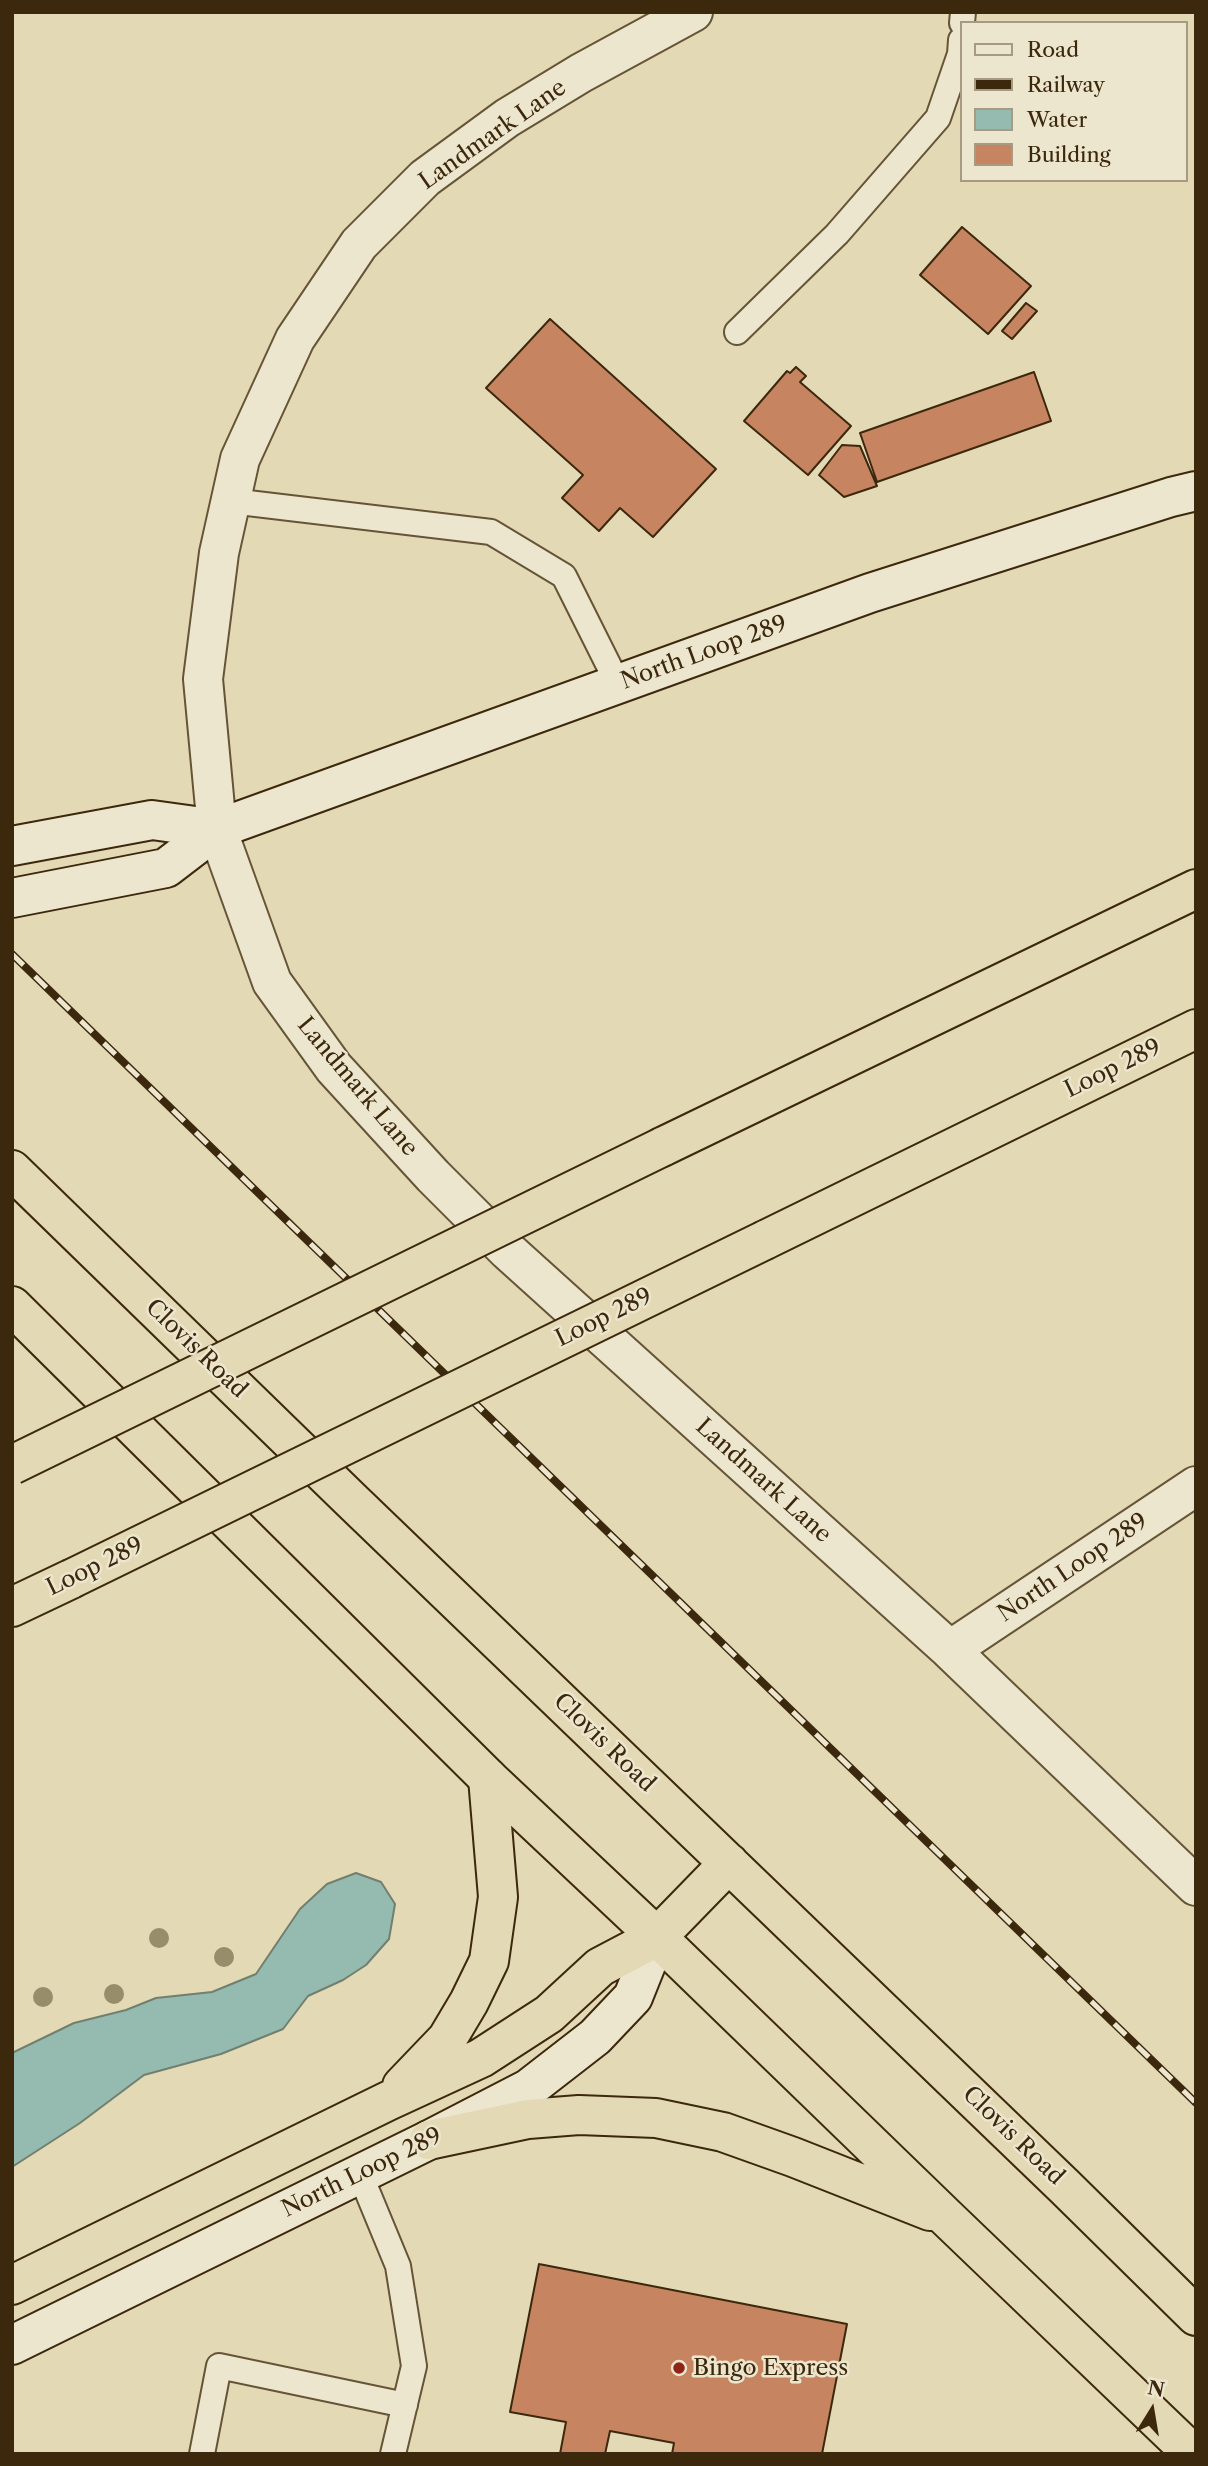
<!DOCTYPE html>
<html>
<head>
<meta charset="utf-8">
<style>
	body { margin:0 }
	#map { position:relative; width:1208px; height:2466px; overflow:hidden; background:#e3d9b5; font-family:"Libre Caslon Text",serif }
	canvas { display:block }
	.frame { position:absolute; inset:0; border:14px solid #3c280c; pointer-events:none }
	.legend { position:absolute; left:960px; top:21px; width:228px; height:161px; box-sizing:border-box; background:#ede6cf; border:2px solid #a69a81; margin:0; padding:9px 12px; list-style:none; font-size:21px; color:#3c280c }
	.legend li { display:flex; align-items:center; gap:14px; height:35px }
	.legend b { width:35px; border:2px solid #a69a81 }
	.north { position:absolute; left:1117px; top:2375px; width:70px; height:70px; -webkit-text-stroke:5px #ede6cf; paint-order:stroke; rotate:11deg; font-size:19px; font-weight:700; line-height:28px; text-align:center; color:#3c280c }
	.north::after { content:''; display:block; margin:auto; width:24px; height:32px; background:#3c280c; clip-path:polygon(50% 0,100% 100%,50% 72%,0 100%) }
</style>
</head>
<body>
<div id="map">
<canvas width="1208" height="2466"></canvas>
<div class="frame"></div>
<ul class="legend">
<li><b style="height:9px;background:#ede6cf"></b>Road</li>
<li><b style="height:9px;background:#3c280c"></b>Railway</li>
<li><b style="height:19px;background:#95bab0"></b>Water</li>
<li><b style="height:19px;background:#c78461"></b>Building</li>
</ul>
<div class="north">N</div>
</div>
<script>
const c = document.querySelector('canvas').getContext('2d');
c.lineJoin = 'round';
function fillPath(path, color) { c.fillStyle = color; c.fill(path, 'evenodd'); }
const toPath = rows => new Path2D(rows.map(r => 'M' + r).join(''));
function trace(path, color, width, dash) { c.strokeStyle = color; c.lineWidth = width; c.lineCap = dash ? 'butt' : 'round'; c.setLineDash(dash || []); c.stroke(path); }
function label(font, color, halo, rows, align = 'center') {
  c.font = font + ' "Libre Caslon Text",serif'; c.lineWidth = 5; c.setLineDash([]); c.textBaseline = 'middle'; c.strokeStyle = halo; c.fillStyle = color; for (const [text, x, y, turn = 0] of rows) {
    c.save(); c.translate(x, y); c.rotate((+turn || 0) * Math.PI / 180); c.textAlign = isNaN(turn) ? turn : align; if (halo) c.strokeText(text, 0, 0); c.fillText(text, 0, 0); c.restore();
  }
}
const water = toPath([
	[356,1873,381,1882,395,1904,389,1939,366,1965,343,1980,308,1996,283,2029,221,2054,144,2075,80,2123,12,2167,12,2053,74,2023,126,2010,156,1998,212,1992,256,1974,300,1909,327,1884,356,1873]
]);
fillPath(water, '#95bab0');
trace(water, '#71806e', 2);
const building = toPath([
	[962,227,1031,286,988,334,920,275,962,227],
	[1026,303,1037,311,1012,339,1002,331,1026,303],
	[550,319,716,469,653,537,620,508,599,531,562,498,583,475,486,388,550,319],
	[796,367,806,376,800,382,851,426,808,475,744,421,787,371,790,373,796,367],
	[1034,372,1051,421,877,482,860,433,1034,372],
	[842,445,860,446,877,486,844,497,819,475,842,445],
	[539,2264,847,2324,822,2454,672,2454,674,2443,610,2431,605,2454,560,2454,566,2422,510,2412,539,2264]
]);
fillPath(building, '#c78461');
trace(building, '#3c280c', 2);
const service = toPath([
	[962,23,963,12],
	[737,332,837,234,938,118,960,54,961,40],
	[231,501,491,532,564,576,618,684],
	[360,2174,398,2266,414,2366,393,2454],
	[202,2454,219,2366,405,2405]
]);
const minor = toPath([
	[217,829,203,679,219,553,240,459,295,339,359,244,425,178,507,118,581,73,693,12]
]);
const tertiary = toPath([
	[217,829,272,982,334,1068,433,1176,508,1251,950,1650,1196,1886],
	[950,1650,1196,1486]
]);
const secondary = toPath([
	[12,846,152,820,217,829],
	[12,898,166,868,217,829,870,593,1171,497,1196,491],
	[12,2345,429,2140,528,2089,595,2037,633,1997,657,1937]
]);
const trunk = toPath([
	[12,1170,349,1498,1064,2186,1196,2316],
	[12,1306,488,1778,657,1937,946,2217,1193,2454],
	[657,1937,729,1863],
	[429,2140,528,2119,579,2115,656,2118,723,2132,793,2157,930,2211]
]);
const motorway = toPath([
	[662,1147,1196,889],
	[765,1240,1196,1029],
	[12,1607,71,1579],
	[402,2086,447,2039,469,2002,489,1961,498,1897,488,1778],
	[12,2285,388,2101,481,2058,549,2014,600,1967,657,1937]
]);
trace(service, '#665436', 28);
trace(minor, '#665436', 42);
trace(tertiary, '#665436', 42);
trace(secondary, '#3c280c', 42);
trace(trunk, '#3c280c', 42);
trace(motorway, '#3c280c', 42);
trace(service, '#ede6cf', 24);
trace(minor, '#ede6cf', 38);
trace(tertiary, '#ede6cf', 38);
trace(secondary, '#ede6cf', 38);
trace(trunk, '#e3d9b5', 38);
trace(motorway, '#e3d9b5', 38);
const rail = toPath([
	[12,954,1196,2103]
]);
trace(rail, '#3c280c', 8);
trace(rail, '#ede6cf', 5, [16]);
const motorwayBridge = toPath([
	[12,1465,662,1147],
	[71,1579,765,1240]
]);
trace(motorwayBridge, '#3c280c', 42, []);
trace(motorwayBridge, '#e3d9b5', 38);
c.fillStyle = '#978d6a';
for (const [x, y] of [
	[159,1938],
	[224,1957],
	[114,1994],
	[43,1997]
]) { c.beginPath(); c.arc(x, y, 10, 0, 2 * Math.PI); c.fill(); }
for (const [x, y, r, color] of [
	[679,2368,7,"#8f2418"]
]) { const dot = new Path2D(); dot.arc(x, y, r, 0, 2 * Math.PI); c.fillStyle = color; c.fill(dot); trace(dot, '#ede6cf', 2.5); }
label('23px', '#3c280c', '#ede6cf', [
	["Landmark Lane",493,135,-35],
	["North Loop 289",704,653,-20],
	["Loop 289",1113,1069,-26],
	["Landmark Lane",357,1087,50],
	["Loop 289",604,1318,-26],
	["Clovis Road",196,1349,44],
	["Landmark Lane",763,1481,42],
	["Loop 289",95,1567,-26],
	["North Loop 289",1073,1568,-34],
	["Clovis Road",604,1743,44],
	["Clovis Road",1013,2136,44],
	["North Loop 289",362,2173,-26]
]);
label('23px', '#3c280c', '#ede6cf', [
	["Bingo Express",693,2368]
], 'left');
</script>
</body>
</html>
